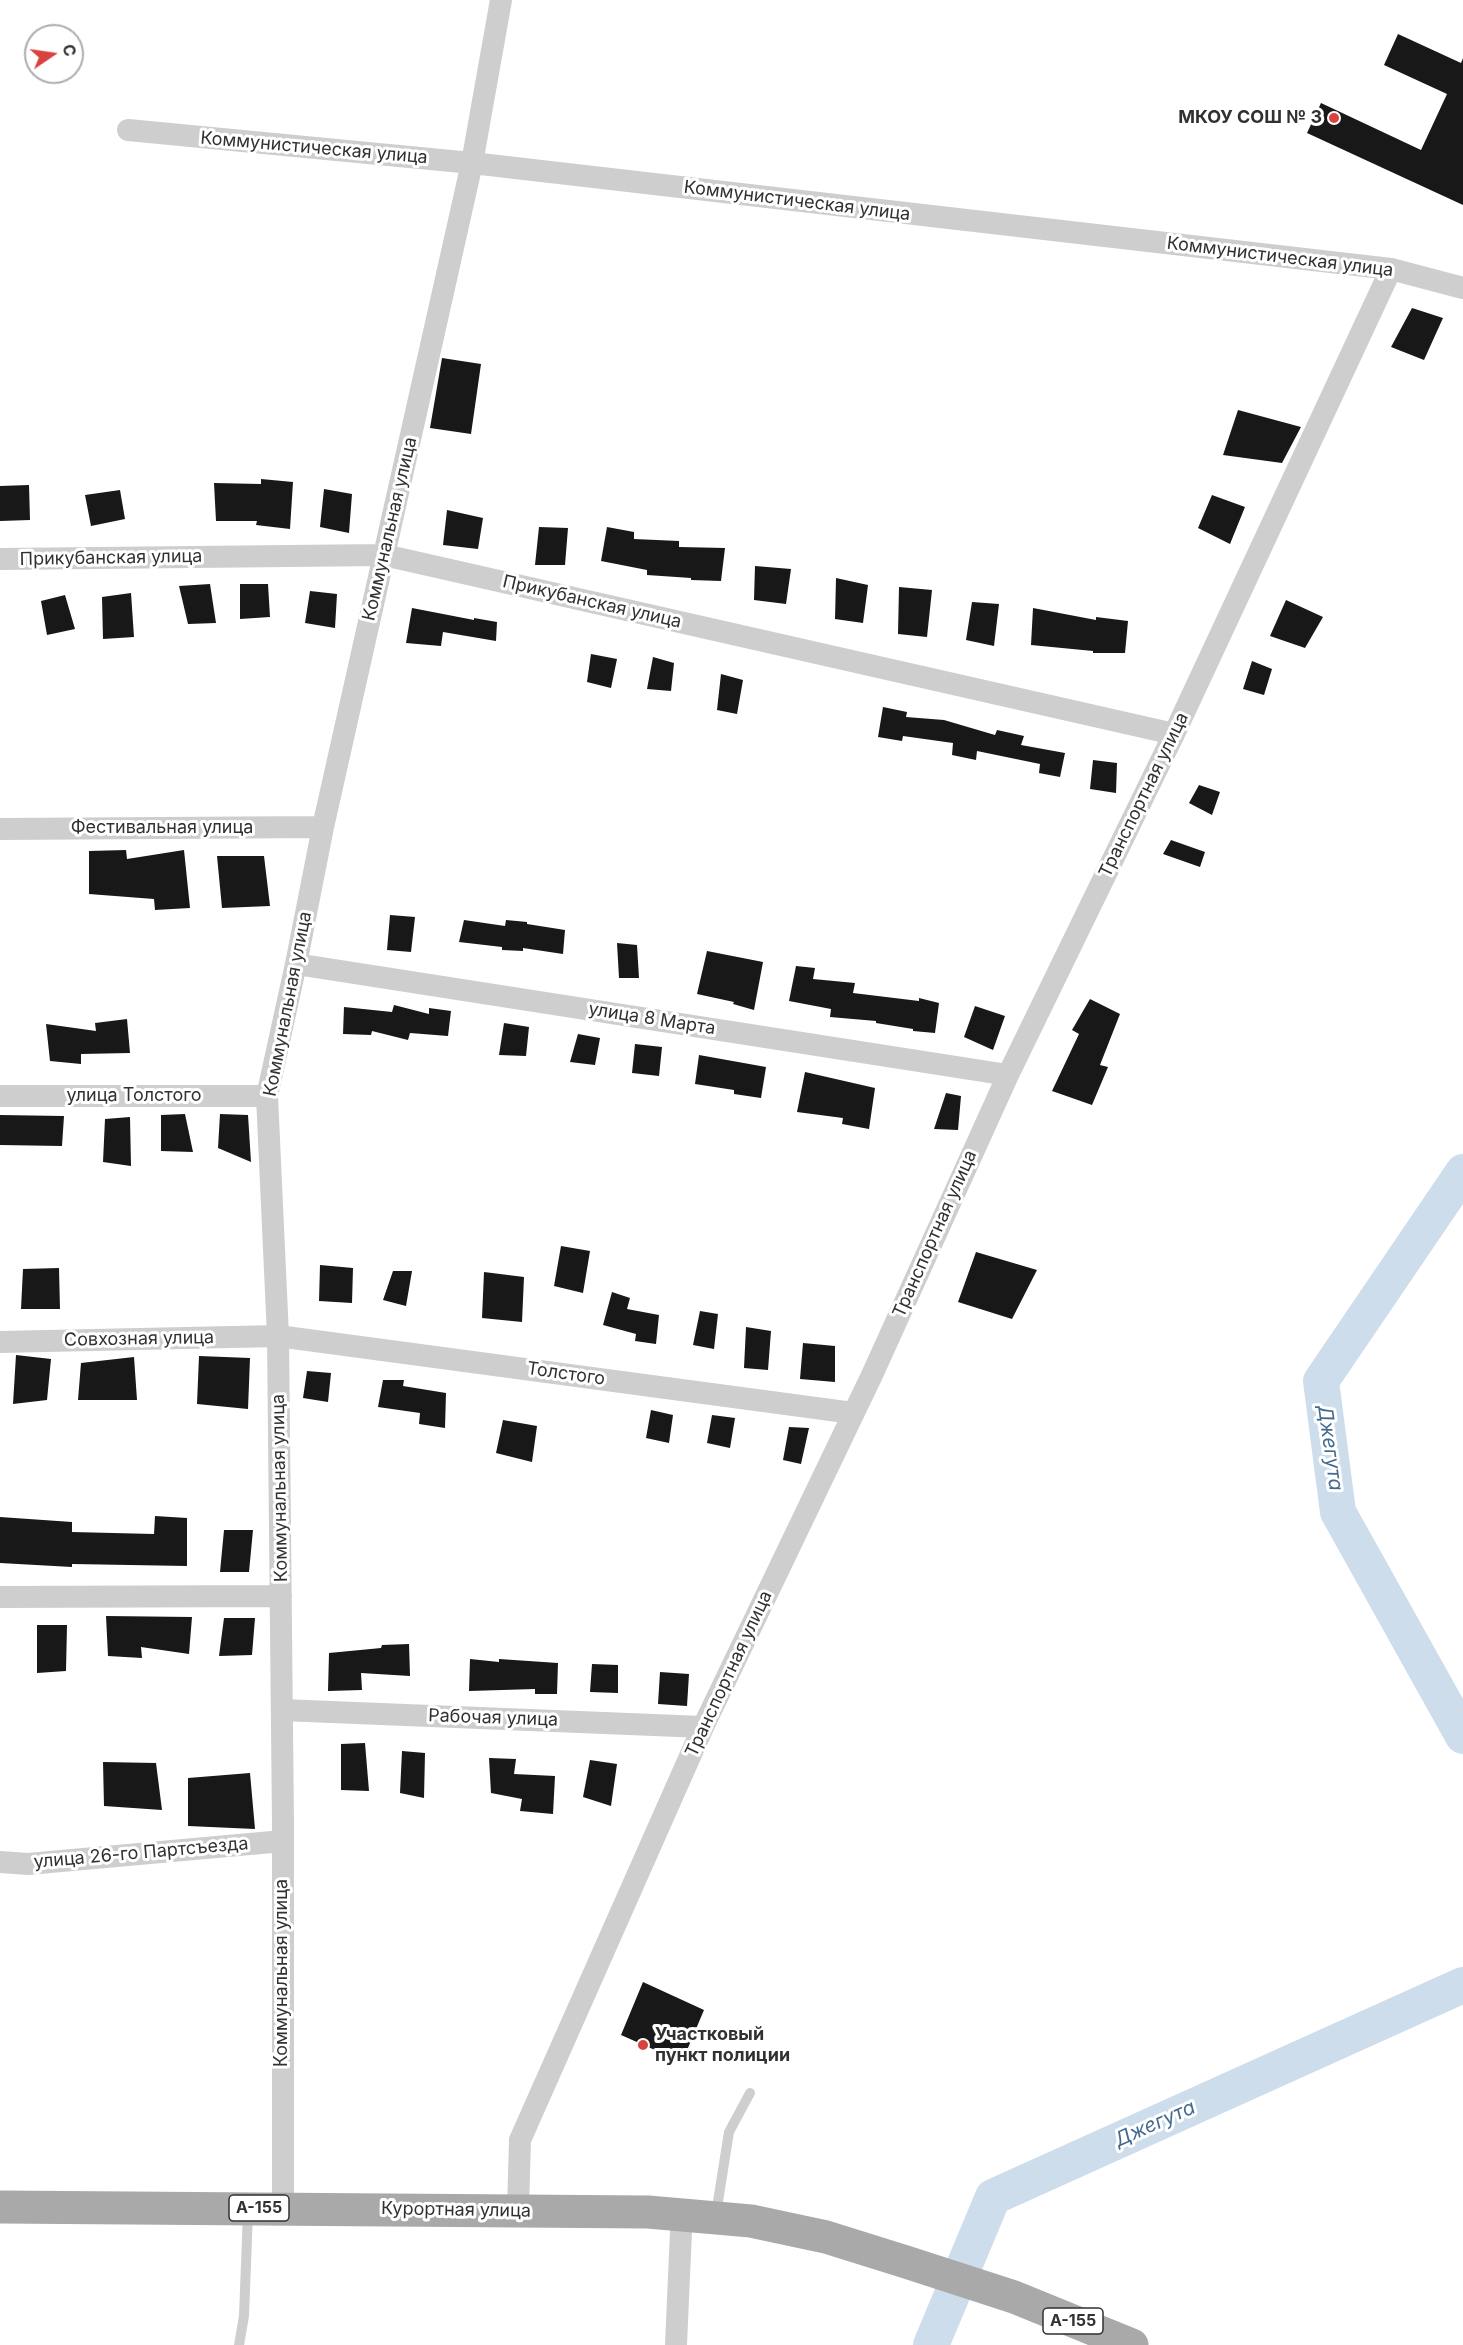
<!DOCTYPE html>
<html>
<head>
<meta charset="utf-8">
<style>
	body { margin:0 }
	#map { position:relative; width:1463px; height:2345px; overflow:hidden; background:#fff; font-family:Inter,sans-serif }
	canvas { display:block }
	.north { position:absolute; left:24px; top:24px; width:60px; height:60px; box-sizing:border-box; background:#fff; border:2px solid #adadad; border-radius:50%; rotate:77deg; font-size:16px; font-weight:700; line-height:24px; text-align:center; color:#313131 }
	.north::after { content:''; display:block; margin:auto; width:21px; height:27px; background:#da4240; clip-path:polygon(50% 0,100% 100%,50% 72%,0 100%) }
</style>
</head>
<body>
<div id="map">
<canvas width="1463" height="2345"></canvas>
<div class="north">С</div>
</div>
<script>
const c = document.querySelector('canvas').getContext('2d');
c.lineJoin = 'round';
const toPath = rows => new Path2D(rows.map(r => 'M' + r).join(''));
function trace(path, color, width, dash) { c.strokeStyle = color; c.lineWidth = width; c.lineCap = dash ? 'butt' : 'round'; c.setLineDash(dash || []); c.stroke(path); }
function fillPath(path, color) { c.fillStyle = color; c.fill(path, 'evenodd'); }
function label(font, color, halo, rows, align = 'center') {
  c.font = font + ' Inter,sans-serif'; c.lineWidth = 6; c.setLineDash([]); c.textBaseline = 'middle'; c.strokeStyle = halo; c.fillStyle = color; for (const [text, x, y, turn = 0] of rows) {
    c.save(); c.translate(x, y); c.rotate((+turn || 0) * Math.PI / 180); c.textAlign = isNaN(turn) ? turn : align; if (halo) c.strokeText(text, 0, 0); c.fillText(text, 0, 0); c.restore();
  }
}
trace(toPath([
	[1463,1172,1321,1381,1338,1512,1463,1736],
	[931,2345,993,2197,1463,1985]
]), '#ceddeb', 36);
fillPath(toPath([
	[1398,34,1461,63,1463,58,1463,205,1307,133,1321,103,1421,150,1447,94,1384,65],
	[1412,308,1443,318,1424,360,1391,347],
	[442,358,481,364,471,434,430,428],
	[1238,410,1301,427,1282,463,1223,455],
	[261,479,293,482,290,529,256,525,257,521,216,521,214,483,261,484],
	[29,485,30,520,0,521,0,486],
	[324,489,352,494,349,533,320,527],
	[120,490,125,519,91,526,85,495],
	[1212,495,1245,507,1230,544,1198,528],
	[447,510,483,518,478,549,443,545],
	[539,527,568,528,565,565,535,565],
	[607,527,634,532,634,539,679,541,679,547,725,548,721,581,691,580,691,578,647,575,647,570,601,561],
	[755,566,791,569,786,604,754,600],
	[836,578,868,585,863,623,835,619],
	[210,584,216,623,188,624,179,586],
	[240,584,268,584,270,617,240,619],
	[899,587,932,590,927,637,898,634],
	[310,591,337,594,335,628,305,623],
	[131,593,134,637,103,639,102,597],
	[65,595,75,629,47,635,41,601],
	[1286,600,1323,617,1305,648,1270,636],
	[972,602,999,604,994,646,966,640],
	[412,608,474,620,474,618,497,622,496,641,443,632,441,646,406,643],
	[1033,608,1096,620,1096,617,1128,621,1125,653,1093,653,1093,651,1031,645],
	[591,654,617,659,611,688,587,682],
	[653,657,674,663,671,691,647,689],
	[1252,661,1272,669,1264,695,1243,689],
	[721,674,743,680,737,714,717,710],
	[883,707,907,712,906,717,944,720,995,735,997,730,1024,736,1021,745,1065,753,1060,777,1039,773,1040,764,977,751,976,760,952,755,953,743,903,736,902,741,878,737],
	[1093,760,1117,763,1116,793,1090,789],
	[1199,785,1220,792,1212,815,1189,803],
	[1171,840,1205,852,1200,867,1163,854],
	[126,850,127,859,184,850,190,908,155,910,154,899,89,894,89,851],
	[217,856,264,856,270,906,222,908],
	[390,915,415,917,411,952,387,950],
	[464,920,505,926,506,920,527,922,527,924,565,930,563,954,523,948,523,951,502,950,502,947,459,942],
	[617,943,637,945,639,978,619,978],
	[707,951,763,962,754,1010,733,1004,734,1002,697,994],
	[796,966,815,968,813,979,855,983,853,993,919,1001,919,998,939,1003,935,1033,913,1031,913,1029,876,1023,876,1021,830,1017,831,1009,789,1001],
	[1090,999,1120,1014,1100,1065,1108,1067,1092,1105,1052,1091,1079,1034,1072,1030],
	[394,1005,429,1014,429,1008,451,1011,448,1036,410,1033,408,1040,372,1031,371,1035,343,1034,344,1007,392,1012],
	[975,1006,1005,1016,993,1050,964,1037],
	[127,1019,130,1053,81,1054,81,1064,50,1061,46,1024,96,1031,95,1023],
	[504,1023,529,1027,526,1056,499,1055],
	[578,1034,600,1038,595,1065,570,1062],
	[635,1044,662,1047,659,1076,632,1073],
	[699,1055,766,1067,761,1098,734,1094,734,1090,695,1084],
	[805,1072,875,1088,869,1129,842,1124,843,1118,797,1112],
	[946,1093,961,1096,958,1130,934,1129],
	[185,1114,193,1152,161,1151,161,1115],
	[220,1114,248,1115,251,1162,218,1148],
	[0,1115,64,1116,62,1146,0,1145],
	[130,1117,131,1166,103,1162,105,1119],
	[561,1246,590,1251,583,1293,554,1286],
	[976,1252,1037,1270,1012,1319,958,1302],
	[320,1265,353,1268,352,1303,319,1301],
	[59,1268,60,1309,21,1309,23,1269],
	[393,1271,412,1271,406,1306,383,1300],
	[484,1272,524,1277,522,1322,482,1318],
	[612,1292,630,1298,627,1309,659,1315,656,1344,635,1341,636,1334,603,1325],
	[700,1311,718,1314,714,1349,693,1345],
	[746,1327,771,1331,768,1370,744,1368],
	[803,1343,835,1346,835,1382,800,1379],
	[16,1355,51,1359,47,1400,13,1404],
	[199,1356,250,1358,248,1409,197,1404],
	[134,1357,137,1400,78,1400,81,1363],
	[307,1371,331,1373,328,1402,303,1398],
	[383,1380,404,1380,403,1386,446,1393,445,1428,419,1424,420,1413,378,1407],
	[651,1410,673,1415,669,1443,646,1438],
	[712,1415,735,1418,730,1448,707,1443],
	[503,1420,537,1426,532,1462,496,1453],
	[789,1427,809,1428,801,1464,783,1460],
	[155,1516,187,1518,187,1566,72,1564,72,1567,0,1563,0,1517,72,1522,72,1532,154,1534],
	[224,1530,253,1530,249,1572,220,1572],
	[106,1616,192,1617,189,1654,141,1647,142,1658,108,1656],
	[224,1618,255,1618,252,1655,219,1656],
	[37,1625,67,1625,66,1671,37,1673],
	[409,1644,410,1676,361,1673,362,1690,328,1691,329,1653,381,1648,382,1645],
	[470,1659,499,1662,499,1659,558,1663,557,1694,535,1694,535,1689,469,1691],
	[592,1664,618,1665,618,1693,590,1692],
	[660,1672,689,1674,687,1706,658,1704],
	[365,1743,369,1791,341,1790,341,1744],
	[402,1751,425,1753,424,1798,400,1793],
	[489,1758,516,1759,514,1774,555,1776,553,1814,520,1811,522,1799,491,1793],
	[590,1760,617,1764,611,1806,583,1797],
	[103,1762,156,1763,162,1810,104,1806],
	[250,1773,255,1829,188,1826,188,1778],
	[643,1982,704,2010,682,2062,621,2035]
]), '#181818');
trace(toPath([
	[716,2214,729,2132,750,2093],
	[239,2345,244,2316,248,2212]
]), '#cecece', 10);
trace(toPath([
	[128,130,472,163,1391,269,1463,288],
	[0,559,384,555,1174,734],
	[0,829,323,827],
	[296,964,1008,1075],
	[0,1096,267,1096],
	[0,1342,278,1336,853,1413],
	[0,1597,281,1596],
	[282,1710,703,1727],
	[0,1862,28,1864,283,1841],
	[283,2208,283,1824,278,1336,267,1096,296,964,323,827,472,163,501,0],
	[518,2210,520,2140,703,1727,872,1375,1008,1075,1174,734,1391,269],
	[676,2345,681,2231,685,2215]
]), '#cecece', 22);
trace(toPath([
	[0,2207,648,2212,751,2221,826,2237,906,2262,1014,2297,1132,2345]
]), '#a9a9a9', 33);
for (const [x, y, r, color] of [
	[1334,118,6,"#da4240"],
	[643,2045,6,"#da4240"]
]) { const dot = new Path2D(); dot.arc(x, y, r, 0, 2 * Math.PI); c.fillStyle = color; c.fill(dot); trace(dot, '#fff', 2); }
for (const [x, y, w] of [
	[259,2208,60],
	[1073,2321,60]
]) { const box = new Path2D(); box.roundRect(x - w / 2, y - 13, w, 26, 4.5); c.fillStyle = '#fff'; c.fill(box); trace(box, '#313131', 1.5); }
label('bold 16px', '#313131', null, [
	["А-155",259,2208],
	["А-155",1073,2321]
]);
label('bold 18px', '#313131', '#fff', [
	["МКОУ СОШ № 3",1322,118],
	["Участковый",655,2035,"left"],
	["пункт полиции",655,2056,"left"]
], 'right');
label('18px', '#313131', '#fff', [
	["Коммунистическая улица",314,148,5],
	["Коммунистическая улица",797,201,7],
	["Коммунистическая улица",1280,257,7],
	["Коммунальная улица",390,529,-77],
	["Прикубанская улица",111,558,-1],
	["Прикубанская улица",592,602,13],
	["Транспортная улица",1144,795,-64],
	["Фестивальная улица",162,828],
	["Коммунальная улица",288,1004,-79],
	["улица 8 Марта",652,1019,9],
	["улица Толстого",134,1096],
	["Транспортная улица",935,1234,-66],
	["Совхозная улица",139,1339,-1],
	["Толстого",566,1374,8],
	["Коммунальная улица",280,1488,-91],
	["Транспортная улица",729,1674,-65],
	["Рабочая улица",493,1718,2],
	["улица 26-го Партсъезда",141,1853,-5],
	["Коммунальная улица",282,1973,-90],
	["Курортная улица",456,2210,1]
]);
label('italic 20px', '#436a8e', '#fff', [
	["Джегута",1330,1448,82],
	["Джегута",1155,2124,-24]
]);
</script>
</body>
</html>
